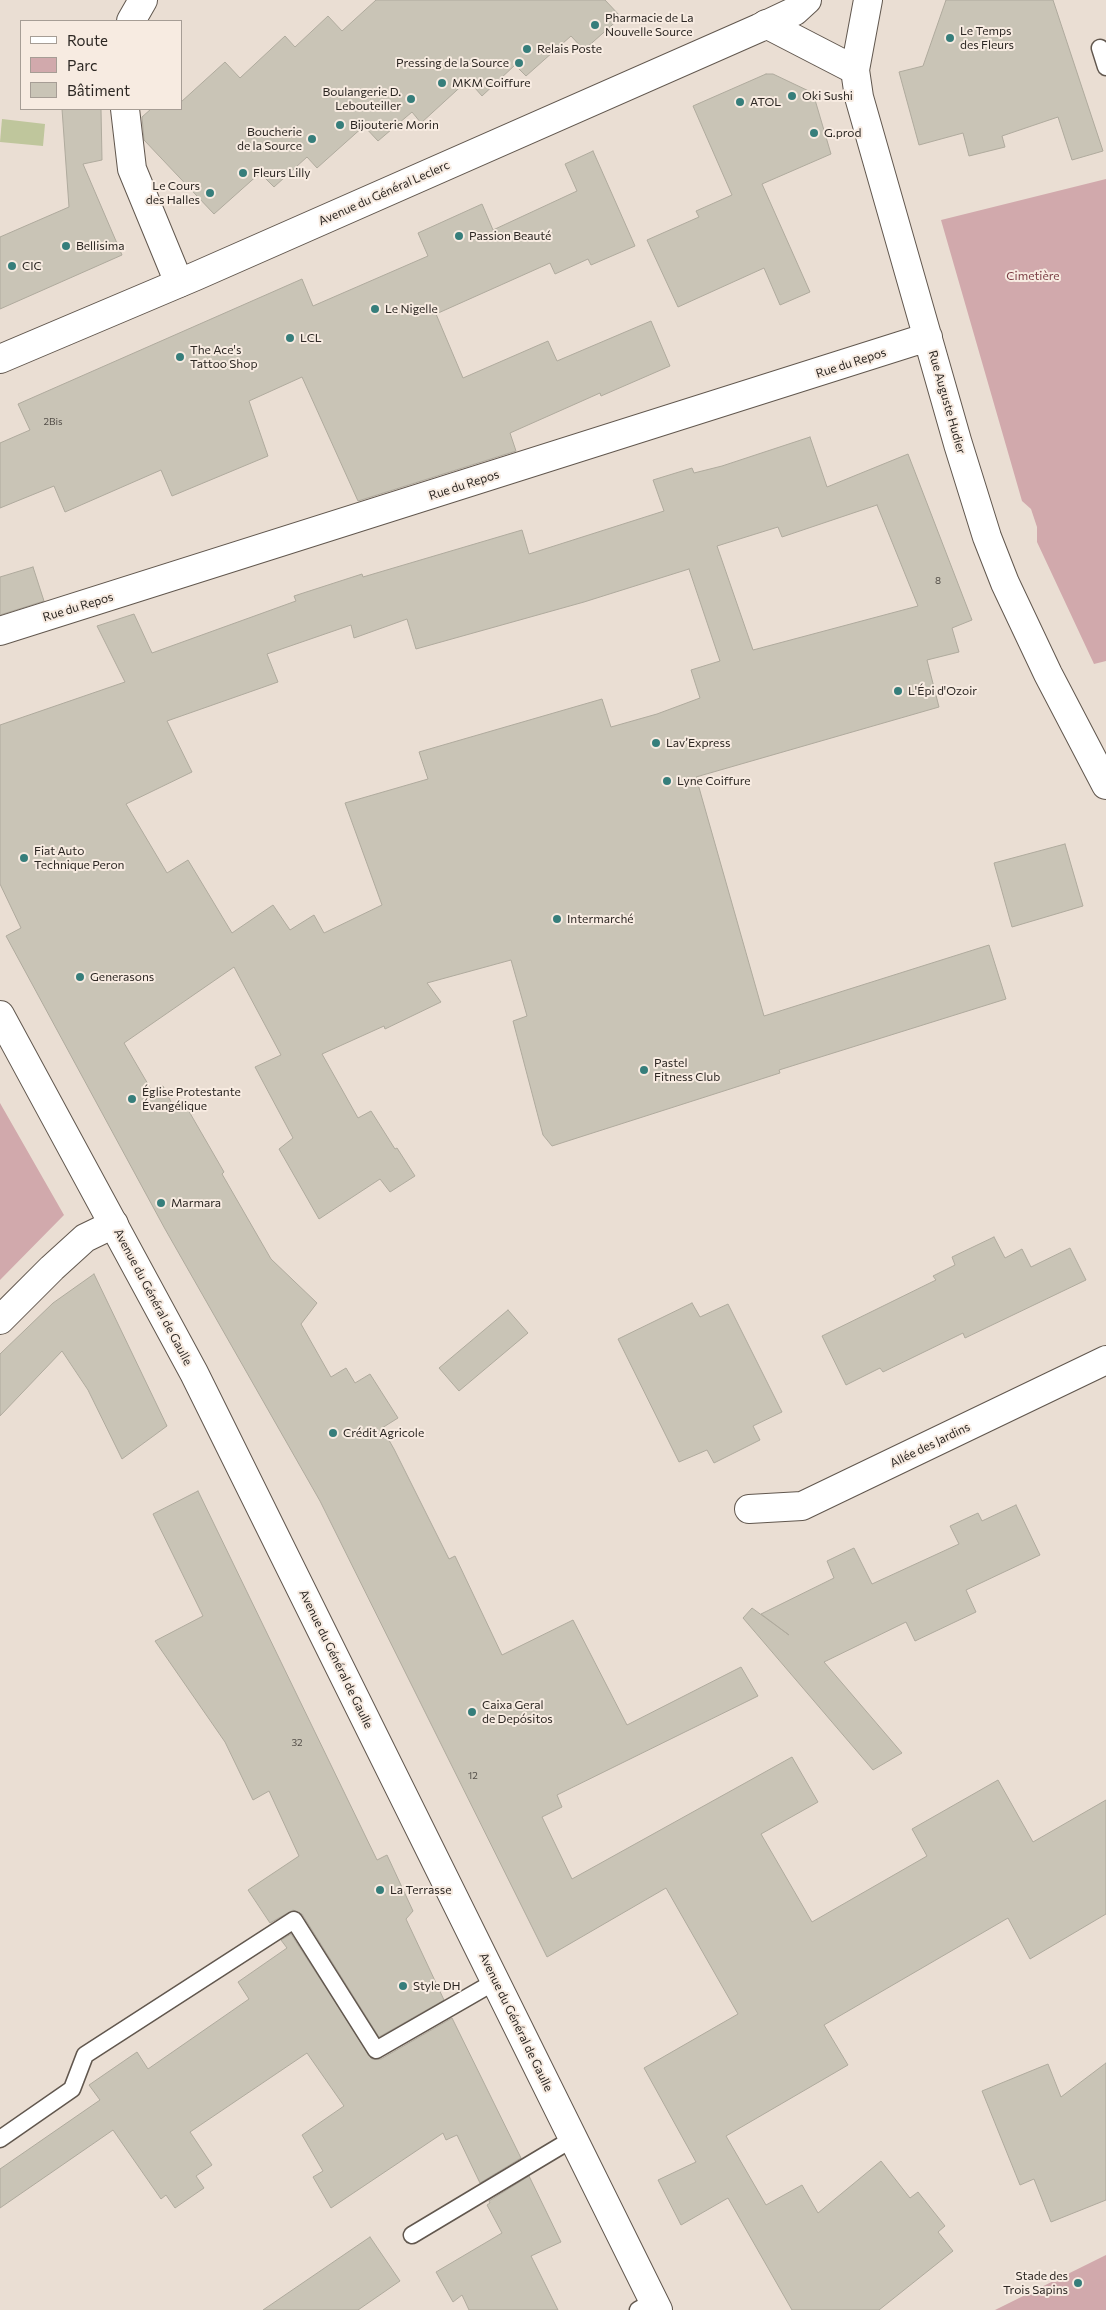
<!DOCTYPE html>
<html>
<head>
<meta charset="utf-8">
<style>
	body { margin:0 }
	#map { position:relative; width:1106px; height:2310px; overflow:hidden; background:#eaded3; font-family:Commissioner,sans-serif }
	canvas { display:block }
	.legend { position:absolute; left:20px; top:20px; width:162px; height:90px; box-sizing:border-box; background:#f7ebe1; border:1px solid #a69d95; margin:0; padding:6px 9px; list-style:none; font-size:15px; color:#2c2723 }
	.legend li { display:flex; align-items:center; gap:10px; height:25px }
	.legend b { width:25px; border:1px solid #a69d95 }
</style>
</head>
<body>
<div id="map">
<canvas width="1106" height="2310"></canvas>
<ul class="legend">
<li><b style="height:6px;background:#fff"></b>Route</li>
<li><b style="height:14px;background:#d1a9ac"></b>Parc</li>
<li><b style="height:14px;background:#c9c4b6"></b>Bâtiment</li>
</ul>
</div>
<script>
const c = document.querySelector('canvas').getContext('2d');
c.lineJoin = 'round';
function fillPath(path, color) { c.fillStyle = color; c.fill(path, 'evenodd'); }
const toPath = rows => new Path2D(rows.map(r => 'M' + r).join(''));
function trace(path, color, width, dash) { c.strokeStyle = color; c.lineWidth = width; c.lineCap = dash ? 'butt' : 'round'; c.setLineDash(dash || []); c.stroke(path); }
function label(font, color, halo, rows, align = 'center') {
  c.font = font + ' Commissioner,sans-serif'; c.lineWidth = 4; c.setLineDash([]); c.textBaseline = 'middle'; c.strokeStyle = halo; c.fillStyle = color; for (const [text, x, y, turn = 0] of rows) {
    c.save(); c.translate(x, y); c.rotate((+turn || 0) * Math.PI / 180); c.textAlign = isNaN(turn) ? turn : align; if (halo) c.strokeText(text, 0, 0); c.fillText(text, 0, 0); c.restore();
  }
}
fillPath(toPath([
	[1106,179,1106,661,1094,664,1037,542,1037,527,1031,509,1022,501,941,220],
	[0,1103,64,1215,0,1280],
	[1106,2255,1106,2310,995,2310]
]), '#d1a9ac');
fillPath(toPath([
	[2,119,45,124,43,146,0,142]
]), '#bfc69c');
const building = toPath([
	[376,0,605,0,621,17,584,50,571,36,526,76,515,65,482,96,468,80,421,123,412,112,378,141,364,126,317,168,307,157,274,187,260,173,214,214,144,140,142,117,151,109,181,109,181,102,225,62,240,78,285,36,295,47,328,16,342,31,376,0],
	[946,0,1053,0,1103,151,1072,160,1058,117,1002,136,1005,147,969,156,963,133,919,145,899,72,923,66,946,0],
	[766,74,773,74,813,93,831,154,762,184,810,292,780,305,764,268,678,307,647,240,699,217,696,211,732,195,693,106,766,74],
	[62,109,101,109,102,160,83,164,122,255,0,309,0,237,69,207,62,109],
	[593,151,635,246,591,265,588,259,555,274,550,263,436,314,463,378,548,341,557,361,651,321,670,366,601,396,600,393,510,433,516,451,358,501,302,377,249,401,268,456,172,496,161,470,65,512,54,486,0,508,0,443,30,430,18,404,302,279,313,306,428,256,418,233,482,204,493,230,577,191,565,164,593,151],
	[810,437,827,487,908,454,972,620,952,628,959,652,927,660,939,707,696,777,764,1016,989,945,1006,999,779,1070,780,1073,552,1146,543,1135,513,1021,527,1016,511,960,427,983,441,1002,385,1029,384,1026,322,1054,358,1118,371,1111,395,1149,397,1148,415,1176,390,1192,380,1179,319,1219,279,1149,293,1138,255,1067,281,1055,234,967,124,1043,152,1091,163,1086,173,1106,183,1101,224,1172,222,1174,271,1259,317,1303,301,1324,331,1377,346,1368,355,1383,370,1374,398,1418,382,1428,394,1449,449,1559,455,1556,502,1655,573,1620,627,1725,741,1667,758,1696,557,1795,562,1807,542,1817,572,1879,792,1757,818,1802,761,1834,812,1922,927,1856,912,1829,998,1780,1033,1842,1106,1800,1106,1914,1030,1959,1008,1918,824,2025,848,2065,726,2136,766,2205,802,2185,818,2213,881,2161,910,2198,918,2192,945,2226,938,2232,953,2251,879,2310,792,2310,728,2198,681,2225,658,2180,696,2162,644,2068,738,2014,666,1888,547,1957,320,1501,165,1229,6,936,21,928,0,884,0,725,125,682,97,626,134,614,152,653,296,601,294,596,362,574,363,577,522,530,529,554,664,511,653,480,692,468,694,473,722,466,810,437],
	[877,505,918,606,753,650,717,546,778,527,782,537,877,505],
	[689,569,720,661,691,670,700,698,657,714,611,727,602,699,419,752,428,779,345,803,382,905,324,933,314,915,290,930,273,905,232,933,188,860,167,873,126,804,192,772,167,721,278,682,267,654,351,625,354,638,407,619,416,649,584,602,689,569],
	[33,567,44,601,0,615,0,577,33,567],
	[1065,844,1083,906,1012,927,994,863,1065,844],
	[994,1237,1005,1258,1022,1249,1031,1267,1070,1248,1086,1280,965,1338,963,1333,883,1372,880,1368,846,1385,822,1336,936,1280,933,1276,955,1265,952,1257,994,1237],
	[94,1274,167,1426,122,1459,88,1390,62,1351,0,1416,0,1354,53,1303,94,1274],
	[692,1303,700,1317,728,1304,782,1412,753,1426,760,1440,714,1463,707,1450,679,1462,618,1339,692,1303],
	[508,1310,528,1333,459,1391,439,1368,508,1310],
	[198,1491,377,1860,387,1855,413,1911,406,1919,444,2000,379,2037,302,1914,293,1910,270,1923,248,1890,299,1856,269,1791,253,1800,225,1742,155,1641,203,1616,153,1514,198,1491],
	[1016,1505,1040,1555,966,1590,976,1612,915,1641,906,1622,824,1662,902,1753,873,1770,743,1618,752,1608,789,1635,761,1614,834,1578,827,1561,854,1548,872,1584,959,1544,950,1526,978,1513,982,1521,1016,1505],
	[291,1934,372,2059,381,2059,452,2018,521,2158,480,2183,457,2135,446,2140,443,2133,331,2208,313,2177,323,2171,302,2135,344,2106,307,2053,190,2132,212,2165,196,2176,204,2188,175,2208,166,2195,161,2199,113,2130,0,2208,0,2169,100,2100,89,2085,137,2052,148,2069,249,1999,238,1982,287,1948,281,1940,291,1934],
	[1106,2063,1106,2200,1051,2222,1034,2179,1020,2185,982,2091,1048,2064,1061,2097,1106,2063],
	[529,2176,561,2242,531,2256,558,2310,469,2310,462,2295,453,2302,436,2272,502,2233,487,2205,490,2203,489,2201,529,2176],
	[370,2237,400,2281,358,2310,263,2310,370,2237]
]);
fillPath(building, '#c9c4b6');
trace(building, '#afaa9d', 1);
const service = toPath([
	[1100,48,1106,67],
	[0,2139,72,2089,85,2055,294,1920,376,2050,496,1981],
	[412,2235,574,2138],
	[638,2310,654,2301]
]);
const minor = toPath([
	[868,0,855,70,859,97,958,444,987,537,1005,583,1048,674,1106,785],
	[131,21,143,0],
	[766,24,855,70],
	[125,109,132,169,179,283],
	[0,631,928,337],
	[0,1320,52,1268,85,1238,114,1224],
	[749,1509,802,1506,1106,1360]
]);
const tertiary = toPath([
	[0,359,196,276,759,28,795,11,807,0]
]);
const secondary = toPath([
	[0,1015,194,1373,658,2310]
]);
trace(service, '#61574e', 19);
trace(minor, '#61574e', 30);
trace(tertiary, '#61574e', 30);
trace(secondary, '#61574e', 30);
trace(service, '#fff', 16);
trace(minor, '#fff', 28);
trace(tertiary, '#fff', 28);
trace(secondary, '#fff', 28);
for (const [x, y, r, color] of [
	[595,25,5,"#367e7b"],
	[950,38,5,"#367e7b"],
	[527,49,5,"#367e7b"],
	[519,63,5,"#367e7b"],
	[442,83,5,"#367e7b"],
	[792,96,5,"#367e7b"],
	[411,99,5,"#367e7b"],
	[740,102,5,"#367e7b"],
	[340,125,5,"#367e7b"],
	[814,133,5,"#367e7b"],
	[312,139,5,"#367e7b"],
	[243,173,5,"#367e7b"],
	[210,193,5,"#367e7b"],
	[459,236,5,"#367e7b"],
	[66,246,5,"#367e7b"],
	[12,266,5,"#367e7b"],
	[375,309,5,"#367e7b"],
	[290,338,5,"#367e7b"],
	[180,357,5,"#367e7b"],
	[898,691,5,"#367e7b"],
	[656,743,5,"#367e7b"],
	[667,781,5,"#367e7b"],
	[24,858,5,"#367e7b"],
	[557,919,5,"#367e7b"],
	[80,977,5,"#367e7b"],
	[644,1070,5,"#367e7b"],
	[132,1099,5,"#367e7b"],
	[161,1203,5,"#367e7b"],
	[333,1433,5,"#367e7b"],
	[472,1712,5,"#367e7b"],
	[380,1890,5,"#367e7b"],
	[403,1986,5,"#367e7b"],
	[1078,2283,5,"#367e7b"]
]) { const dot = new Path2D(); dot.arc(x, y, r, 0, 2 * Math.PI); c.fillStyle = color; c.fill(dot); trace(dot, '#f7ebe1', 2); }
label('10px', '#534e48', null, [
	["2Bis",53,422],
	["8",938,581],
	["32",297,1743],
	["12",473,1776]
]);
label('12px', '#2c2723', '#f7ebe1', [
	["Pharmacie de La",605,18],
	["Nouvelle Source",605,32],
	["Le Temps",960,31],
	["des Fleurs",960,45],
	["Relais Poste",537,49],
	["Pressing de la Source",509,63,"right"],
	["MKM Coiffure",452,83],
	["Boulangerie D.",401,92,"right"],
	["Lebouteiller",401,106,"right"],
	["Oki Sushi",802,96],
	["ATOL",750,102],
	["Bijouterie Morin",350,125],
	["Boucherie",302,132,"right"],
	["de la Source",302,146,"right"],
	["G.prod",824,133],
	["Fleurs Lilly",253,173],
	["Le Cours",200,186,"right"],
	["des Halles",200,200,"right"],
	["Passion Beauté",469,236],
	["Bellisima",76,246],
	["CIC",22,266],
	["Le Nigelle",385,309],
	["LCL",300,338],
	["The Ace's",190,350],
	["Tattoo Shop",190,364],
	["L'Épi d'Ozoir",908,691],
	["Lav’Express",666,743],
	["Lyne Coiffure",677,781],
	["Fiat Auto",34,851],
	["Technique Peron",34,865],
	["Intermarché",567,919],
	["Generasons",90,977],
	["Pastel",654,1063],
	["Fitness Club",654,1077],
	["Église Protestante",142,1092],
	["Évangélique",142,1106],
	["Marmara",171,1203],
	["Crédit Agricole",343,1433],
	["Caixa Geral",482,1705],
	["de Depósitos",482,1719],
	["La Terrasse",390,1890],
	["Style DH",413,1986],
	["Stade des",1068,2276,"right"],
	["Trois Sapins",1068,2290,"right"]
], 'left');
label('12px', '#2c2723', '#f7ebe1', [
	["Avenue du Général Leclerc",384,193,-24],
	["Rue du Repos",851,363,-18],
	["Rue Auguste Hudier",947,402,74],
	["Rue du Repos",464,485,-18],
	["Rue du Repos",78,607,-17],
	["Avenue du Général de Gaulle",153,1297,62],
	["Allée des Jardins",930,1445,-26],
	["Avenue du Général de Gaulle",336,1659,64],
	["Avenue du Général de Gaulle",516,2022,64]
]);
label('12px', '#7b3d44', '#f7ebe1', [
	["Cimetière",1033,276]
]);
</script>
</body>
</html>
